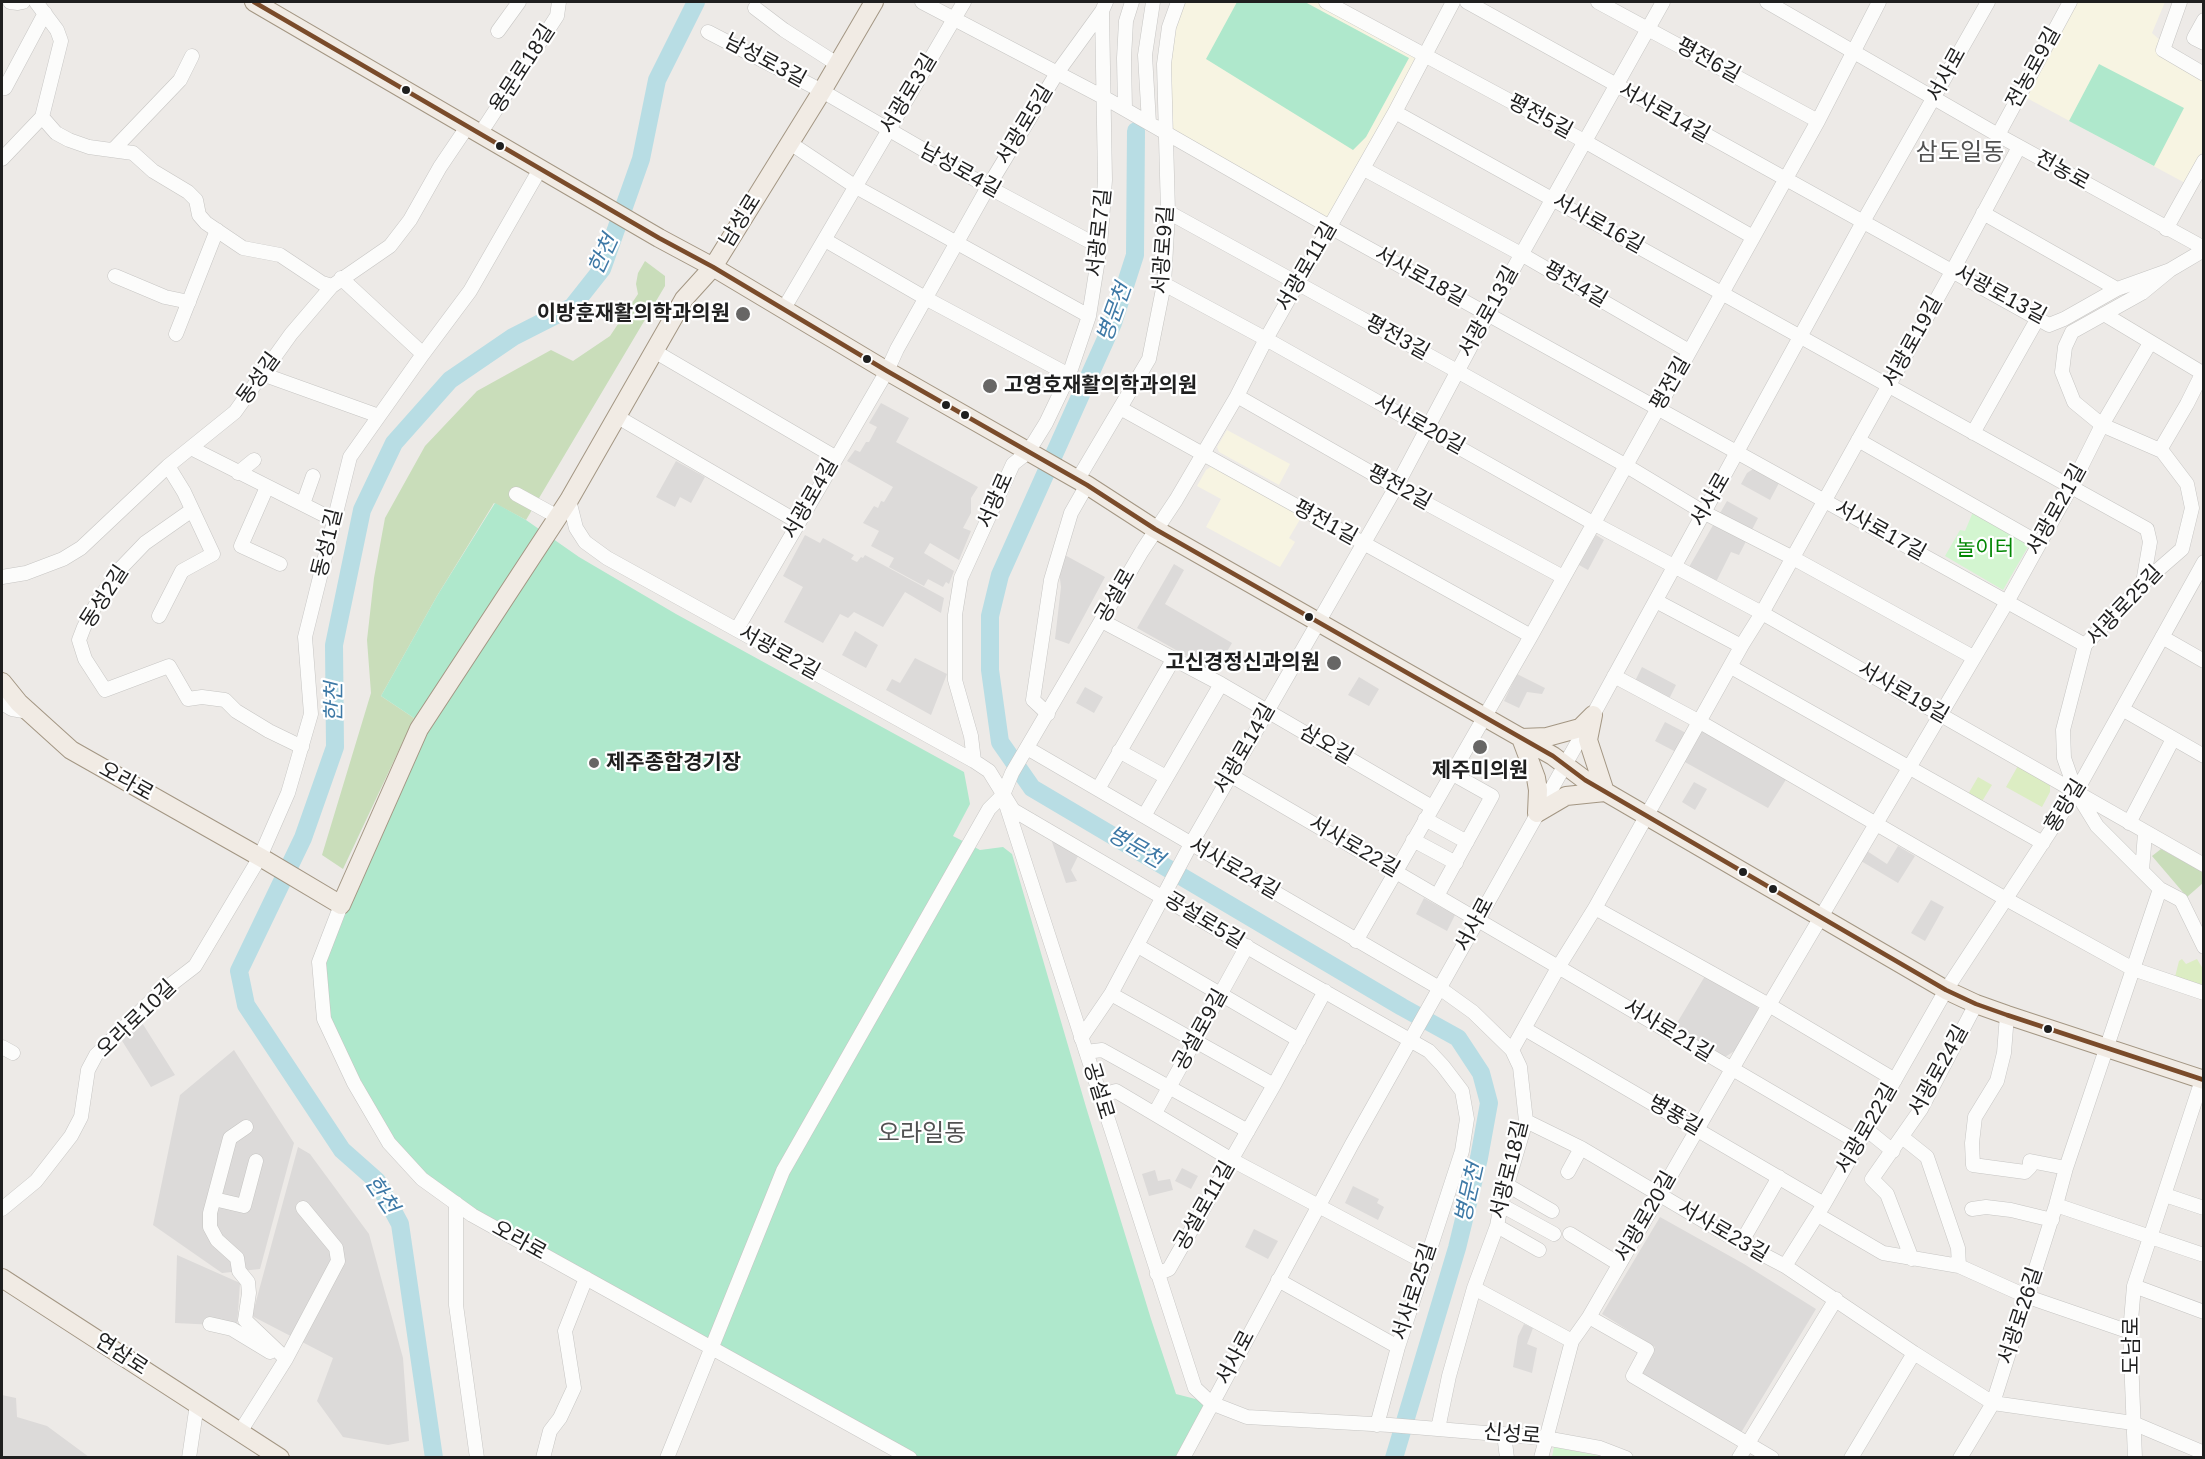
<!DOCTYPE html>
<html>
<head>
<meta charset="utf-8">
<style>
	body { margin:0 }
	#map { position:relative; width:2205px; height:1459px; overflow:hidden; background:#edeae7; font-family:Helvetica,sans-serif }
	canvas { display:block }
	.frame { position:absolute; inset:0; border:3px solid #1f1f1f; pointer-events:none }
</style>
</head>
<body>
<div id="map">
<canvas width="2205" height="1459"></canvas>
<div class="frame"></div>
</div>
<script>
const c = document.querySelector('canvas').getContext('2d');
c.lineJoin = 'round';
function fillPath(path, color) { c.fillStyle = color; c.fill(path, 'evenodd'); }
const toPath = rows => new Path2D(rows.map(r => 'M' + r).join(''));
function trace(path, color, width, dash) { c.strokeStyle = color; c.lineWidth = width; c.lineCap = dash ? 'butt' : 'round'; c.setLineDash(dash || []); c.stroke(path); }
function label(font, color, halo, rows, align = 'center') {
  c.font = font + ' Helvetica,"Noto Sans KR",sans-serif'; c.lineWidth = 4.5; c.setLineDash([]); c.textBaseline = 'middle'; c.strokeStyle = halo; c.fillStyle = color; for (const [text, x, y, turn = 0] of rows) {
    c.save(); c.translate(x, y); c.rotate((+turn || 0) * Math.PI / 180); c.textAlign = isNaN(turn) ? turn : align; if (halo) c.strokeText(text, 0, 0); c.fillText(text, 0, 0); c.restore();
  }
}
fillPath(toPath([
	[881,403,909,418,896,442,978,487,971,498,971,513,963,528,971,531,959,560,930,543,924,553,954,571,949,584,946,582,943,587,928,579,924,586,889,567,894,558,871,546,879,531,863,523,874,506,878,508,881,501,884,502,893,487,847,461,855,450,860,452,866,442,869,442,877,427,869,423],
	[676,461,705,477,691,503,680,497,675,507,656,497],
	[1753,469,1779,483,1770,500,1741,484,1747,473],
	[1727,501,1758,518,1739,555,1731,552,1716,582,1689,567],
	[805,535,820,543,823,538,854,555,851,559,857,562,861,557,863,558,865,555,944,598,941,613,905,592,883,627,854,612,848,618,840,614,823,643,784,622,803,587,783,576],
	[1596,535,1604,540,1588,570,1579,565],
	[1063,554,1105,577,1069,644,1055,639,1061,587,1059,571],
	[1174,564,1184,570,1165,604,1232,643,1215,672,1137,628],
	[855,631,878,645,866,668,842,655],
	[915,658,947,674,931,715,886,690,892,679,900,683],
	[1642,667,1676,685,1668,701,1634,683],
	[1517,674,1545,688,1542,694,1527,692,1519,708,1504,701],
	[1359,677,1379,689,1369,706,1348,695],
	[1085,687,1103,697,1094,713,1076,703],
	[1665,722,1686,733,1676,752,1655,741],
	[1702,730,1787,778,1768,808,1683,761],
	[1694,782,1707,789,1695,810,1682,802],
	[1050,836,1079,854,1071,870,1077,881,1066,883],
	[1898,846,1915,856,1898,883,1861,861,1867,851,1887,864],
	[1424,898,1455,915,1447,931,1416,914],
	[1931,900,1944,907,1925,941,1911,933],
	[1705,976,1756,1004,1759,1011,1736,1050,1725,1057,1674,1028],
	[139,1018,175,1075,151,1087,119,1036],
	[234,1050,294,1143,260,1269,222,1273,153,1225,180,1095],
	[298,1147,310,1154,369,1234,403,1358,409,1441,388,1445,343,1437,317,1401,333,1358,252,1316],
	[1182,1168,1198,1176,1191,1189,1175,1181],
	[1155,1170,1158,1181,1170,1179,1173,1190,1149,1196,1142,1174],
	[1353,1186,1379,1199,1377,1203,1384,1207,1378,1220,1345,1203],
	[1660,1217,1744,1264,1816,1309,1739,1436,1637,1374,1655,1347,1602,1314],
	[1254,1229,1278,1241,1268,1259,1245,1247],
	[177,1255,240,1283,237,1326,175,1323],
	[1524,1324,1533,1328,1527,1344,1537,1348,1532,1373,1513,1367,1518,1336],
	[2,1395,16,1398,17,1417,47,1426,89,1457,2,1457]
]), '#dcdad9');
fillPath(toPath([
	[1178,2,1326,2,1425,55,1330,227,1167,133,1164,64],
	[2074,2,2165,2,2152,33,2203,79,2203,156,2187,184,2023,96],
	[1227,430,1290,464,1279,485,1219,452,1217,447],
	[1212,466,1302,516,1289,538,1295,542,1280,567,1206,527,1221,499,1197,486,1206,470]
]), '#f7f4e2');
fillPath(toPath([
	[2019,764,2050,781,2050,792,2042,807,2006,787],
	[1978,777,1992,785,1981,803,1967,796],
	[2182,959,2186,964,2197,959,2203,969,2203,988,2175,977,2179,961]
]), '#dcedc3');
fillPath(toPath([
	[645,261,665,276,665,286,526,520,494,503,437,596,381,696,414,718,343,869,322,855,371,693,367,640,374,578,385,518,425,446,477,391,551,350,573,361,610,336,638,294,636,284,638,273],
	[2161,849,2203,872,2203,883,2187,897,2152,856]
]), '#c9ddba');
fillPath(toPath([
	[1973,512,2029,545,2003,590,1945,556,1960,530,1965,531],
	[1554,1447,1605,1457,1552,1457]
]), '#d3f5d0');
fillPath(toPath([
	[1237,2,1305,2,1409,58,1366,137,1353,150,1206,59],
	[2099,64,2184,108,2154,166,2069,121],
	[495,503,526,520,579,557,676,614,964,772,970,804,953,836,980,850,1003,847,1012,854,1086,1107,1151,1319,1176,1394,1211,1403,1183,1457,914,1457,465,1210,389,1143,324,1019,319,962,419,729,414,718,381,696,437,596]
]), '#afe8cc');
trace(toPath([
	[1136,131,1135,255,1113,323,1000,575,990,616,990,670,1000,742,1032,788,1402,1007,1458,1038,1481,1073,1489,1103,1479,1158,1457,1248,1394,1458],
	[434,1458,400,1224,377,1181,342,1150,246,1005,239,971,303,838,335,747,334,645,362,510,394,443,450,380,513,337,572,307,602,269,641,159,657,80,696,2]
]), '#b8dde4', 18);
const minor = toPath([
	[10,2,18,3,23,2],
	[36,2,57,30,61,41,42,117,56,133,69,140,89,147,133,153,153,171,188,192,196,200,199,215,206,223,243,248,280,255,322,283,332,286],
	[922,2,1105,98,1330,227,2085,645],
	[1326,2,1586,142,1753,237],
	[1453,2,1395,112,1266,339,1237,396,1176,500,1142,551,1012,773,1003,795,1195,1388,1211,1403,1247,1417,1390,1425,1545,1438,1600,1448,1626,1458],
	[1467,2,2049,325,2064,319,2117,289,2170,270,2204,250],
	[1598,2,1818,121],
	[1767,2,1998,135,2204,248],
	[2180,2,2163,50,2204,74],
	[755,8,784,30,837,64],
	[2204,20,2194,38,2204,43],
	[498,31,519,2],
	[708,32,822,91,988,187,1100,247],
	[5,88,45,13],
	[1125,109,1124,58,1126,21,1132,2],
	[1395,112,2147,529,2150,542,2143,583],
	[1149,123,1145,55,1153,2],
	[480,134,557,16,559,2],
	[1998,135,2070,2],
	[790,143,856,187,1089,316],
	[113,150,180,80,192,56],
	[2,159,42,117],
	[1364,169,1521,254,1689,351],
	[1168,212,1457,371,1625,465,1703,512,1793,558,1973,657],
	[1983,213,2117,289],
	[2166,229,2204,161],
	[825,240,927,299,1069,375],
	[2170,270,2142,293,2072,332,2065,347,2062,372,2074,402,2102,425,2162,451,2187,484,2192,508,2182,549,2143,583,2085,645,2063,730,2064,758,2076,792,2097,826,2160,889,2181,900,2204,947],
	[115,276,165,297,189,302],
	[1164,284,1266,339,1593,523,1762,613,2204,865],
	[783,310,964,2],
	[2104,314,2204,374],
	[176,334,217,230],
	[654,351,835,457],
	[423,354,470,291,540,169],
	[262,374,379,416],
	[1237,396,1396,487,1563,577],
	[1120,408,1531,636],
	[616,416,798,522],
	[1973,433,2038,318],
	[1858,440,2039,543],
	[191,448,334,520],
	[2160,450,2187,404,2202,374],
	[238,473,254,460],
	[1078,479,1149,359,1164,284,1168,212,1164,64,1169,27,1178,2],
	[267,487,241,546,280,564],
	[516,494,558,517],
	[569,500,576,528,585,542,607,558,974,761,989,771,1013,810,1278,965,1429,1051,1443,1066,1462,1091,1467,1119,1462,1151,1398,1347,1377,1425],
	[303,504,313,476],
	[192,510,145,543,121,568,99,599,84,627,79,640,85,659,105,690,169,666,188,699,202,697,225,700,236,711,269,731,302,747],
	[2,577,26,573,63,559,81,548,168,466,235,412,291,334,332,286,390,246,410,220,440,167,467,127],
	[1656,601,1741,646],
	[159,616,182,571,213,554,184,492,168,466],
	[1102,621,1221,684,1432,807],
	[737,629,887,371,897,349,988,187,1057,73,1102,11],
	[2162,637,2204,661],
	[1731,667,2043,843],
	[1614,676,1700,722,2006,899,2133,969,2204,993],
	[2,703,12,709,29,712],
	[2122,709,2204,756],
	[1048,714,1033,700,1051,580,1071,513,1087,485],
	[1027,748,1441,989,1473,1012,1512,1050,1520,1067,1526,1121,1501,1205,1497,1226,1474,1288,1449,1376,1438,1429],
	[1119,751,1166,777],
	[974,761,971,736,955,680,955,615,961,578,1013,464,1028,452,1046,423,1069,375,1089,316,1100,247,1105,180,1102,11,1106,2],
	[1230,775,1859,1143],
	[1098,789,1174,658],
	[1144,816,1221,684],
	[1425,819,1467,842],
	[2129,823,2173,739],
	[1413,840,1456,863],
	[2142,871,2145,833],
	[1437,896,1492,796,1451,773],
	[341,905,319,962,324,1019,354,1083,389,1143,422,1179,472,1215,910,1458],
	[1595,908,1769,1005,1895,1080],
	[1356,941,1531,636,1818,121,1879,2],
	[1138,946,1299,1040],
	[1111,994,1274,1085],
	[2007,1015,2004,1053,1997,1081,1975,1117,1972,1143,1973,1165,2025,1172,2030,1167,2030,1161,2066,1168],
	[1525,1029,1824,1204],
	[1081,1038,1111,994,1191,844,1396,487,1488,314,1663,2],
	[2,1047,13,1053],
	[1512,1050,1559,966,1595,908,1742,645,1762,613,1953,270,2019,147],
	[1086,1052,1102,1050,1248,1131],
	[1099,1096,1116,1091,1232,1160,1424,1262],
	[1155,1113,1247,946],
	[1526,1121,1581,1148,1741,1243,1785,1266,1914,1353,1993,1403,2133,1423,2204,1453],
	[246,1127,230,1138,210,1213,210,1227,217,1240,237,1258,239,1271,248,1282,249,1293,245,1320,286,1359],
	[1867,1130,1893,1151],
	[1902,1137,1927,1157,1958,1248,1959,1266],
	[1568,1172,1581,1148],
	[1507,1185,1552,1211],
	[2165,1195,2204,1208],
	[214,1199,244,1206,256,1161],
	[456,1203,456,1305,477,1458],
	[1501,1205,1554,1234],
	[2056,1205,2204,1255],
	[2,1209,36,1181,71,1136,81,1117,88,1070,96,1055,156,996,195,966,260,857,288,793,311,714,305,637,350,457,423,354,341,278],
	[1972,1209,1986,1207,2011,1210,2052,1220],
	[1818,1215,1883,1253,1959,1266,2028,1297,2130,1332],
	[1497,1226,1539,1250],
	[1570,1234,1619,1264],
	[1741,1243,1779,1177],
	[1912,1259,1887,1194,1872,1179,1921,1109,1976,1004],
	[1785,1266,1824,1204,1946,990,2076,792,2204,562],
	[1157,1274,1169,1269,1274,1085,1325,991],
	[1278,1280,1398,1347],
	[2134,1286,2204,1312],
	[1474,1288,1572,1341],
	[1589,1317,1647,1350,1633,1376,1772,1458],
	[210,1324,232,1329,270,1352],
	[240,1432,286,1359,338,1261,336,1248,303,1208],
	[1504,1434,1507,1458],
	[189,1458,197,1404],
	[543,1458,550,1431,560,1418,574,1388,565,1331,586,1278],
	[667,1458,783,1171,989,809,1003,795],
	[1183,1458,1352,1144,1593,715,1864,220,1988,2],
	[1541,1458,1572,1341,1589,1317,1769,1005,2007,602,2071,487,2102,425,2150,343],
	[1739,1458,1836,1299],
	[1851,1458,1914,1353],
	[1960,1458,1993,1403,2056,1205,2066,1168,2160,889],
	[2135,1458,2130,1332,2134,1286,2202,1080]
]);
const major = toPath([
	[254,2,659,238,713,267,887,371,1087,485,1155,529,1553,756,1585,780,1946,990,1976,1004,2007,1015,2204,1080],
	[2,682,19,703,71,750,267,861,341,905,419,729,569,500,684,299,713,267,822,91,874,2],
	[1537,813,1538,790,1536,778,1521,738,1547,737,1580,728,1593,715],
	[1537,813,1566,796,1605,792,1588,740,1593,715],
	[2,1278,280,1458]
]);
trace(minor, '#c6c5c3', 15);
trace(major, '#a39683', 20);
trace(minor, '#fcfcfb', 14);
trace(major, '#f1ebe4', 18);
trace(toPath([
	[254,2,659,238,713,267,887,371,1087,485,1155,529,1553,756,1585,780,1946,990,1976,1004,2007,1015,2204,1080]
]), '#7a4b2a', 4.5);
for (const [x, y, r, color] of [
	[406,90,5,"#1f1f1f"],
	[500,146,5,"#1f1f1f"],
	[743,314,8,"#676665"],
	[867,359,5,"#1f1f1f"],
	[990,386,8,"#676665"],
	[946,405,5,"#1f1f1f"],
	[965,415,5,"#1f1f1f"],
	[1309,617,5,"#1f1f1f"],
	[1334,663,8,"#676665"],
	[1480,747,8,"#676665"],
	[594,763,6,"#676665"],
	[1743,872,5,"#1f1f1f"],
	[1773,889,5,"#1f1f1f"],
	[2048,1029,5,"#1f1f1f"]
]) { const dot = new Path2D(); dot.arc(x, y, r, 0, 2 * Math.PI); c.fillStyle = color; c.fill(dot); trace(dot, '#fff', 2); }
label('21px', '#1f1f1f', '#fff', [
	["남성로3길",765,61,28],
	["평전6길",1708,61,29],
	["전농로9길",2034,68,-61],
	["용문로18길",523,69,-57],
	["서사로",1947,75,-61],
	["서광로3길",909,94,-59],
	["서사로14길",1664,113,29],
	["평전5길",1540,117,28],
	["서광로5길",1025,125,-59],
	["남성로4길",960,171,29],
	["전농로",2062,171,29],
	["남성로",741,221,-58],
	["서사로16길",1598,224,29],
	["서광로7길",1100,233,-84],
	["서광로9길",1164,250,-86],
	["서광로11길",1307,267,-60],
	["서사로18길",1420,277,29],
	["평전4길",1575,285,30],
	["서광로13길",2000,295,28],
	["서광로13길",1489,312,-61],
	["평전3길",1397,338,29],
	["서광로19길",1913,342,-61],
	["동성길",259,379,-54],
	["평전길",1671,384,-60],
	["서사로20길",1419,425,29],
	["평전2길",1399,488,29],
	["서광로4길",811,499,-60],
	["서사로",1711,500,-60],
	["서광로",996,501,-66],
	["서광로21길",2057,510,-61],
	["평전1길",1325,523,29],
	["서사로17길",1880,531,29],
	["동성1길",328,543,-76],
	["공설로",1116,596,-60],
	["동성2길",105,597,-57],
	["서광로25길",2125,606,-47],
	["서광로2길",779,653,29],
	["서사로19길",1903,693,30],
	["삼오길",1326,745,30],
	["서광로14길",1245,749,-60],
	["오라로",126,782,29],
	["홍랑길",2066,806,-58],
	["서사로22길",1354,847,30],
	["서사로24길",1234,869,30],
	["공설로5길",1204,921,31],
	["서사로",1475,925,-62],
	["오라로10길",137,1019,-44],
	["공설로9길",1201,1030,-61],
	["서사로21길",1668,1031,31],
	["서광로24길",1939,1071,-61],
	["공설로",1098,1091,73],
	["병풍길",1675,1116,30],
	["서광로22길",1867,1129,-60],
	["서광로18길",1510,1170,-76],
	["공설로11길",1205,1206,-60],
	["서광로20길",1646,1217,-60],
	["서사로23길",1723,1232,30],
	["오라로",519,1241,29],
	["서사로25길",1415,1292,-72],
	["서광로26길",2021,1316,-72],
	["도남로",2132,1346,-90],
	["연삼로",121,1355,33],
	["서사로",1236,1358,-62],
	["신성로",1512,1435,5]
]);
label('bold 21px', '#1f1f1f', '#fff', [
	["이방훈재활의학과의원",730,314],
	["고영호재활의학과의원",1004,386,"left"],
	["고신경정신과의원",1320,663],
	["제주종합경기장",606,763,"left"],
	["제주미의원",1480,771,"center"]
], 'right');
label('21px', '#038704', '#fff', [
	["놀이터",1985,549]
]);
label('italic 22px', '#3e79a6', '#fff', [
	["한천",604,255,-65],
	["병문천",1115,313,-70],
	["한천",335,702,-90],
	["병문천",1135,848,30],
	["병문천",1470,1193,-77],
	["한천",381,1195,56]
]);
label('24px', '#525252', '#fff', [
	["삼도일동",1960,153],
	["오라일동",922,1134]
]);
</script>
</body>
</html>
